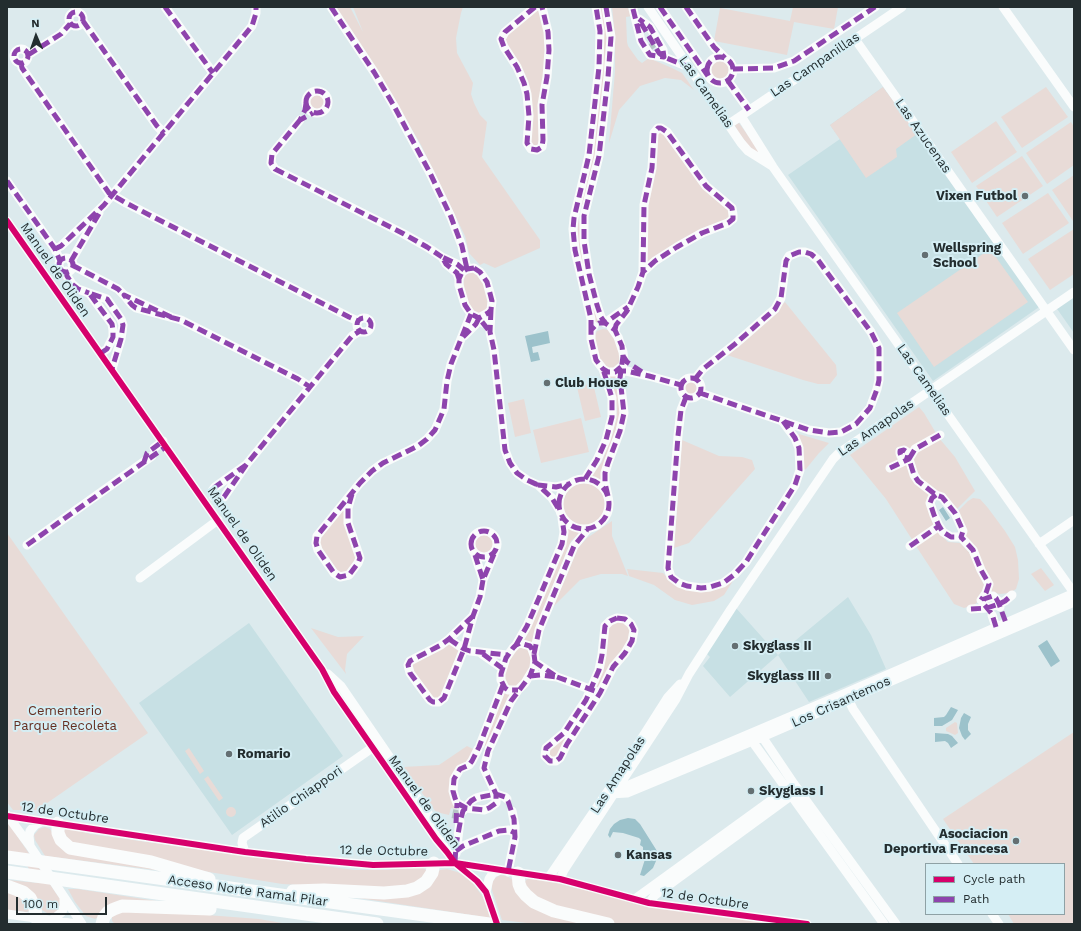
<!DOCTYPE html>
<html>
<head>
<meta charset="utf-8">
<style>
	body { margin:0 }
	#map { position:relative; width:1081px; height:931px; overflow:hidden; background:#dceaed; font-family:"Work Sans",sans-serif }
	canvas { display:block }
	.frame { position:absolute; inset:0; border:8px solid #232d2f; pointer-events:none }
	.legend { position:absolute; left:925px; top:863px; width:140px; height:52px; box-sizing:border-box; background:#d5eef4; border:1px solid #8ea1a5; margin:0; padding:5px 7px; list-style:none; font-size:12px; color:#232d2f }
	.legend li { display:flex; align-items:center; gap:8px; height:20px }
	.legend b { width:20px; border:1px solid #8ea1a5 }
	.north { position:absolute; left:16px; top:16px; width:40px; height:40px; -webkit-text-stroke:3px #d5eef4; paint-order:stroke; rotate:358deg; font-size:11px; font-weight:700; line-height:16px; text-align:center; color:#232d2f }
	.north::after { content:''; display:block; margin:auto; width:14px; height:18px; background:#232d2f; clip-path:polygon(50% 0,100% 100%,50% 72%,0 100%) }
	.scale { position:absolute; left:16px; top:897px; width:91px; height:18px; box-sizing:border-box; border:2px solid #232d2f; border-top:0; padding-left:5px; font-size:12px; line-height:14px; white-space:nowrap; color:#232d2f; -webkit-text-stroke:3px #d5eef4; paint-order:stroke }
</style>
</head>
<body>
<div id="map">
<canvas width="1081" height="931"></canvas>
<div class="frame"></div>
<ul class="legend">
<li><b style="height:5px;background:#d6006c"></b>Cycle path</li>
<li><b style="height:5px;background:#8e44ad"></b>Path</li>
</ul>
<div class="north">N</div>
<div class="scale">100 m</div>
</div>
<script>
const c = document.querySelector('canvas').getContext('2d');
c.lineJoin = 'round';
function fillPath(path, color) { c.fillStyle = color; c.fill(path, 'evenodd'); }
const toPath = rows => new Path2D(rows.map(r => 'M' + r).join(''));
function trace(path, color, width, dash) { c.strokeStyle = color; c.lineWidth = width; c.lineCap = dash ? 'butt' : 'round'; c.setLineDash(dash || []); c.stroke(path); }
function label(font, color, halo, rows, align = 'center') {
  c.font = font + ' "Work Sans",sans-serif'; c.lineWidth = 4; c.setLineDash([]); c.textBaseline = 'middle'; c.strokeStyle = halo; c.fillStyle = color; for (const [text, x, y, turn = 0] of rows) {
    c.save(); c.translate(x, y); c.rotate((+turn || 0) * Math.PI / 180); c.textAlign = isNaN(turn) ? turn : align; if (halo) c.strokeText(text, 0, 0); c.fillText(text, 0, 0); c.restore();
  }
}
fillPath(toPath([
	[883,87,1042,305,933,381,788,175,840,139,830,125],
	[1074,293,1074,333,1055,306],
	[848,597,871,635,886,669,809,702,778,655,730,697,703,666,710,657,706,653,736,608,778,655],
	[249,623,343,756,232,835,139,703]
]), '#c7e0e4');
fillPath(toPath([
	[336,7,350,7,363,32,353,7,463,7,461,13,456,38,457,53,473,83,471,94,474,103,480,115,487,122,482,157,540,240,540,248,495,268,484,263,480,265,469,253,465,236,421,145,389,90],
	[599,7,604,7,608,28,598,146,583,205,581,205,590,163],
	[612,7,627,7,631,13,632,16,626,17,627,42,628,46,638,60,642,63,649,58,672,68,682,73,694,90,681,80,665,78,640,86,619,110,609,143,615,71,615,36],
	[793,7,838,7,834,29,794,22,787,55,714,41,720,8,790,21],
	[535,10,541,12,547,40,541,141,537,147,530,144,532,113,504,42,505,36],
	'710 70a10 10 0 1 1 20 0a10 10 0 1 1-20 0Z',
	[883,87,917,134,896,149,897,157,866,178,830,125],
	[1046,87,1068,117,1022,148,1001,117],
	'308 102a9 9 0 1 1 18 0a9 9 0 1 1-18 0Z',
	[996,121,1017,152,972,183,951,152],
	[1071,122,1074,127,1074,165,1047,184,1026,153],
	[739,123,763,156,750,148,737,130,735,126,736,124],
	[658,128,733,215,702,233,643,272,643,214],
	[1022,156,1043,186,997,217,976,186],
	[1074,175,1074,220,1073,221,1052,190],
	[1048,193,1069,223,1023,254,1002,223],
	[579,216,580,228,601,321,594,324,584,280,577,234],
	[1074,229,1074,274,1050,290,1028,259],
	[990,249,1028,302,934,367,897,313],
	[473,271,485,283,489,309,480,315,472,311,463,294,464,276],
	[785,302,836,365,837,375,830,384,818,384,803,380,727,355],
	[603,329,609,330,616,337,620,353,619,363,617,368,608,368,597,356,594,337,597,331],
	[608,375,616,375,620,415,602,484,599,481,590,478,602,462,612,435,616,420,617,409,613,388],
	'684 388a7 7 0 1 1 14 0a7 7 0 1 1-14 0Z',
	[593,383,601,417,585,421,577,387],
	[524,399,531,433,515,437,508,403],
	[919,407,924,413,939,438,955,457,975,491,956,510,944,497,922,484,916,478,910,463,910,456,908,451,902,448,898,449,898,455,899,458,904,459,905,461,892,469,907,463,915,481,932,494,932,498,929,501,928,506,934,527,913,541,886,499,850,455],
	[581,418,589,452,541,463,533,430],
	[799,434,829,443,819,453,806,469,803,470,797,437],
	[682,440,719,456,742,457,752,460,755,469,689,543,674,548],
	'563 504a22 22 0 1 1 44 0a22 22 0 1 1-44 0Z',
	[973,498,980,499,988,508,1005,531,1015,547,1018,560,1019,579,1016,589,1009,593,1000,594,994,593,991,591,962,539,957,512,968,501],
	[346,508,357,559,345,574,342,574,338,571,319,544,320,537,343,509],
	[612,521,612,536,628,576,622,574,601,574,580,580,553,607,578,548,587,538],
	[568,528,580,533,571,541,534,633,532,645,522,641,568,537],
	[937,531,948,542,960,543,969,552,985,587,981,599,974,605,964,608,954,604,916,546],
	[7,533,148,733,37,810,13,810,7,802],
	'473 544a11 11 0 1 1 22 0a11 11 0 1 1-22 0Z',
	[1041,568,1054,585,1045,591,1031,574],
	[627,569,663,573,668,578,690,589,736,576,724,595,714,601,692,605,675,600,654,585,629,576],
	[615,621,628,623,632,634,598,688,596,686,609,625],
	[311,628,338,637,364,636,347,654,345,670,346,674],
	[447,644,453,644,459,649,441,698,435,700,411,669,411,663],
	[521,647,527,648,530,652,531,661,527,678,519,687,506,685,504,671,514,651],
	[504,691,512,695,487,747,484,745],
	[593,694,596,694,557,757,550,757,549,753,552,747],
	[955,722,957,723,958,733,955,735,946,731,946,728],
	[1074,732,1074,924,1014,924,1008,914,1064,914,1064,864,974,864,943,819],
	[467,746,475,750,467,763,457,769,457,809,451,808,449,815,436,812,403,767,439,765],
	[189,748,204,771,200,774,185,751],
	[208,776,223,798,219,801,204,779],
	'226 812a5 5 0 1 1 10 0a5 5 0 1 1-10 0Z',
	[7,822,9,824,60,899,61,908,53,914,47,913,42,910,7,880,39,883,18,853,7,851],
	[45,827,50,829,57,840,171,872,45,856,35,840,34,835,39,829],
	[65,829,75,829,90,834,233,854,355,870,386,870,418,867,423,868,426,870,426,873,414,886,354,888,282,884,203,871,74,847,63,832],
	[447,869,457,872,468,877,483,897,491,918,319,892,397,895,435,874,440,870],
	[500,875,507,876,513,880,517,888,591,924,535,924,502,920,492,890,492,883,495,878],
	[535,877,575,888,774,924,617,924,559,910,526,890,525,881,529,878],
	[68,889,78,889,176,904,104,913,95,919,86,916,75,902],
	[7,890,18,894,31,909,27,912,7,910],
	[119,911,181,913,259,919,288,924,115,924,112,921,112,917]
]), '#e8dbd7');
fillPath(toPath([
	[548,331,550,343,532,347,533,353,538,352,540,360,531,362,525,336],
	[943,507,950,518,946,521,939,510],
	[1047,640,1060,661,1051,667,1038,646],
	[951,707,958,710,952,720,942,726,934,726,934,718,944,717,946,715],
	[964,713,971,717,968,724,968,730,971,734,965,740,962,736,959,728,961,718],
	[935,733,948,734,952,736,958,743,951,748,948,743,945,741,935,742],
	[628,818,635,819,640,824,657,851,656,861,653,868,644,876,640,875,646,856,644,856,644,853,643,852,643,847,640,845,641,840,639,838,623,833,613,832,610,838,608,835,610,829,614,824,620,820]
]), '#9cc2cb');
trace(toPath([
	[649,44,653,49],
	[456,819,458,809]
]), '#b7c4c7', 9, [9, 4.5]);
trace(toPath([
	[165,7,213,73],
	[331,7,374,72,394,106,429,171,451,217,462,246,467,269],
	[535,7,505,32,501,39,504,47,517,67,524,83,527,94,529,116,527,143,531,149,537,150,542,147,543,140,542,105,547,77,549,50,548,32,542,7],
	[606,7,611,37,608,77,599,156,584,216,584,241,589,274,597,305,601,317,605,323,626,308],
	[648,7,741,143,748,151,772,166],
	[660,7,708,76],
	[686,7,714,47,725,58],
	[1003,7,1074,107],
	[633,9,641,41,650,55,664,57,663,50,650,27,639,19],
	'69 19a7 7 0 1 1 14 0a7 7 0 1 1-14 0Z',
	[83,21,157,126,164,133],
	[855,39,1074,350],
	'14 56a7 7 0 1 1 14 0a7 7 0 1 1-14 0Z',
	[28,55,61,34,70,24],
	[661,55,664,57,689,67],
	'707 70a13 13 0 1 1 26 0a13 13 0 1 1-26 0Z',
	[21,63,22,68,109,193,126,203,349,317,358,321],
	[733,69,774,68,794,61,875,7],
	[728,81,749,110],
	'306 102a11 11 0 1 1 22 0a11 11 0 1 1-22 0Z',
	[741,116,773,167,1074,593],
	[300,120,272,154,271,163,275,169,404,234,427,247,442,257],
	[729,124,902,7],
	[7,181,55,249,60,261],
	[7,221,322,669,334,692,436,839,447,852,455,863,477,881,486,892,497,924],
	[55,249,61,246,104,205,252,26,256,13,256,7],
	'59 265a7 7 0 1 1 14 0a7 7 0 1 1-14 0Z',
	[71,261,99,213],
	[72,265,118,289,124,295],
	[474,268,480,272,487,282,492,301,491,310,488,313,479,318,471,314,465,305,459,285,459,279,462,272,467,269,474,268],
	[66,271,67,276,72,284,78,289,89,293],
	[459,279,457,273,446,264,442,257,457,264,464,270],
	[491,310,490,332,494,350,505,450,510,463,517,473,527,480,538,485],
	[171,317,124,295,132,305,136,308,181,320,298,379,310,387],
	'357 325a7 7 0 1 1 14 0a7 7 0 1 1-14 0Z',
	[594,326,591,330,591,339,596,360,603,369,608,372,615,372,621,367],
	[591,330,591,319,575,250,573,229,574,218,589,155,599,67,600,31,596,7],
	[615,330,616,325,627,311,638,287,643,272,644,205,652,168,654,133,658,128,661,128,667,132,706,186,732,208,733,215,733,219,728,223,702,233,677,247,655,261,643,272],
	[464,336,476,324,479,318,483,323],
	[101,353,107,349,113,337,113,330,112,324,89,293,107,299,121,319,123,325,121,339,112,369],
	[616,371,626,371,649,376,681,385],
	'681 388a10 10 0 1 1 20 0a10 10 0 1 1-20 0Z',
	[695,379,703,369,735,344,775,309,781,298,786,261,789,256,799,252,805,252,811,254,818,260,871,332,879,348,879,380,877,389,870,408,856,424,841,432,829,433,809,430,700,393],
	[686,397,681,410,678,436,668,568,671,577,679,583,687,586,701,588,710,587,723,583,735,574,746,562,795,485,800,470,799,448,795,438,783,422],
	[940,435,915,449,909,459,914,475,918,481,936,495,942,497,955,513,963,531,961,537,973,550,981,570,989,584,986,593,981,600],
	[154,448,163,441],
	[246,465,215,487,212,491,214,497,221,499,224,497,246,465,310,387,352,336,360,331],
	[890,468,909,459,907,452,904,450,900,451,900,453,901,456,907,458],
	'559 504a25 25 0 1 1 50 0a25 25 0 1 1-50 0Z',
	[585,479,597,460,606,440,612,417,612,398,603,369],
	[352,494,348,508,348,523,360,558,358,563,349,575,340,577,334,573,318,550,316,543,317,536,360,483,372,471,383,463,418,446,427,439,435,430,444,409,447,381,451,364,471,314],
	[936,495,932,498,930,503,934,515,939,526,943,532,951,537,961,537],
	[608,496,605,483,605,473,608,463,620,431,624,413,620,378,624,360,623,352,618,337,611,327],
	[559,509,552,498,538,485,556,487,569,484],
	'471 544a13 13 0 1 1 26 0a13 13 0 1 1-26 0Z',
	[1039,544,1074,520],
	[27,545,152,456],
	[910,546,939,526],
	[475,555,483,580,494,554],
	[140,578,218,520],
	[983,603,984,599,993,596,998,601,1000,607],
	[971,609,987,608,999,604,1005,601,1012,595],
	[992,615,996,627],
	[473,616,449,639,441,645,410,661,408,665,410,673,430,700,433,702,439,702,444,698,464,649,473,616,480,597,483,580],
	[617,618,625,619,631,624,634,630,632,641,625,653,613,667,600,693,567,744,560,758,556,761,550,761,545,756,546,748,564,733,586,700,599,670,602,655,605,626,610,621,617,618],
	[449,639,464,649,470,651,507,655],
	[516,645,527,626,562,544,564,532,562,518],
	[482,654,502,668],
	[534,654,539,630,574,546,587,530],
	[328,674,341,686,443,835,447,851],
	[530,676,541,675,557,677,535,662],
	[557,677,595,691],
	[846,694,853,709,958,864],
	[759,732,794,784,896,924],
	[750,735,752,741,884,924],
	[480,745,503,685],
	[478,749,472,761,469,765,460,769,454,779,453,791,455,798,457,803,466,808,484,810,489,808,496,803,496,794,484,768,488,753],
	[489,749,511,701,518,690,525,683,534,668,535,658,532,649,530,646,520,643,516,645,513,648,506,658,501,674,501,680,505,688,508,690,518,690],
	[614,782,620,785,627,786,846,693,1074,593],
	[610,794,627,793,762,737,1074,602],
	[463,811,471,801,476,798,483,796,496,794,505,797,507,799],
	[7,815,30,846,82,924],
	[7,816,245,852,306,859,373,865,455,863,560,879,649,903,807,924],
	[30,845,29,836,30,831,35,825,43,821],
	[456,851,463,846,499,831,509,830,515,833],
	[245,852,242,843,243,838,372,748],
	[456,854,460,821],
	[508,872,515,837,515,826,512,811],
	[549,877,614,782,668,697,680,684],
	[560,879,564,870,613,795,676,699,689,674,731,609,833,459,839,453,1074,292],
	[486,892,489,879,493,873,500,870],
	[635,899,791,786],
	[649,903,655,895,796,792],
	[7,914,77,924],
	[992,914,999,924],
	[50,922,62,912,64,906,64,898]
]), '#fafcfc', 9);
trace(toPath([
	[58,823,58,833,61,840,70,848,151,862,209,879],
	[7,857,489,924],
	[7,872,377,924],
	[518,873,519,884,521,889,526,895,534,902,554,911,608,924],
	[7,886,23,892,30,898,35,908,36,918],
	[293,891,324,890,384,893,407,891,417,888,426,882,432,873,434,863],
	[102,924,104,917,108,912,114,909,122,906,210,909]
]), '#fafcfc', 13);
trace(toPath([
	[165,7,213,73],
	[331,7,374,72,394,106,429,171,451,217,462,246,467,269],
	[535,7,505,32,501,39,504,47,517,67,524,83,527,94,529,116,527,143,531,149,537,150,542,147,543,140,542,105,547,77,549,50,548,32,542,7],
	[606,7,611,37,608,77,599,156,584,216,584,241,589,274,597,305,601,317,605,323,628,307],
	[660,7,708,76],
	[686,7,714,47,725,58],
	[633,9,641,41,650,55,664,57,663,50,650,27,639,19],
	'69 19a7 7 0 1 1 14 0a7 7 0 1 1-14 0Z',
	[83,21,157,126,164,133],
	[641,23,659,53,664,57,689,67],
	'14 56a7 7 0 1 1 14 0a7 7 0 1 1-14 0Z',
	[28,55,61,34,70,24],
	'707 70a13 13 0 1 1 26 0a13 13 0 1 1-26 0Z',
	[21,63,22,68,109,193,126,203,349,317,358,321],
	[733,69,774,68,794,61,875,7],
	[728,81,749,110],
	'306 102a11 11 0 1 1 22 0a11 11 0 1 1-22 0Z',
	[306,103,305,110,300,120,313,113],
	[300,120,272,154,271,163,275,169,404,234,427,247,442,257],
	[7,181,55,249,60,261],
	[55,249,61,246,104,205,252,26,256,13,256,7],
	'59 265a7 7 0 1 1 14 0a7 7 0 1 1-14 0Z',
	[71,261,100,212],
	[72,265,118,289,124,295],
	[474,268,480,272,487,282,492,301,491,310,488,313,479,318,471,314,465,305,459,285,459,279,462,272,467,269,474,268],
	[66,271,67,276,72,284,78,289,89,293],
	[459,279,457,273,446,264,442,257,457,264,464,270],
	[491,310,490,332,494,350,505,450,510,463,517,473,527,480,538,485],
	[171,317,124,295,132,305,136,308,181,320,298,379,310,387],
	'357 325a7 7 0 1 1 14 0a7 7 0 1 1-14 0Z',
	[591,330,591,319,575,250,573,229,574,218,589,155,599,67,600,31,596,7],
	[615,330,616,325,627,311,638,287,643,272,644,205,652,168,654,133,658,128,661,128,667,132,706,186,732,208,733,215,733,219,728,223,702,233,677,247,655,261,643,272],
	[463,337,476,324,479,318,490,332],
	[101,353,107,349,113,337,113,330,112,324,89,293,107,299,121,319,123,325,121,339,112,369],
	[623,356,627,362,642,372],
	[616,371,626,371,649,376,681,385],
	'681 388a10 10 0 1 1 20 0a10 10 0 1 1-20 0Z',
	[695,379,703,369,735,344,775,309,781,298,786,261,789,256,799,252,805,252,811,254,818,260,871,332,879,348,879,380,877,389,870,408,856,424,841,432,829,433,809,430,700,393],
	[686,397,681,410,678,436,668,568,671,577,679,583,687,586,701,588,710,587,723,583,735,574,746,562,795,485,800,470,799,448,795,438,783,421],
	[940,435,915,449,909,459,914,475,918,481,936,495,942,497,955,513,963,531,961,537,973,550,981,570,989,584,986,593,981,600],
	[144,462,147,453,163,441],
	[246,465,215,487,212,491,214,497,221,499,224,497,246,465,310,387,352,336,360,331],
	[890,468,909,459,907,452,904,450,900,451,900,453,901,456,907,458],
	'559 504a25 25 0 1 1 50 0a25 25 0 1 1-50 0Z',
	[585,479,597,460,606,440,612,417,612,398,603,369],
	[352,494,348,508,348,523,360,558,358,563,349,575,340,577,334,573,318,550,316,543,317,536,360,483,372,471,383,463,418,446,427,439,435,430,444,409,447,381,451,364,471,314],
	[936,495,932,498,930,503,934,515,939,526,943,532,951,537,961,537],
	[608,496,605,483,605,473,608,463,620,431,624,413,620,378,623,356,622,346,615,330,605,323,599,323,596,325,591,330,591,339,596,360,603,369,608,372,615,372,621,367],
	[558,508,552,498,538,485,556,487,569,484],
	'471 544a13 13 0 1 1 26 0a13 13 0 1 1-26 0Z',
	[27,545,167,446],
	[910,546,939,526],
	[475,555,483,580,494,554],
	[971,609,987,608,999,604,1005,601,1012,595],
	[473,616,449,639,441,645,410,661,408,665,410,673,430,700,433,702,439,702,444,698,464,649,473,616,480,597,483,580],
	[617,618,625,619,631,624,634,630,632,641,625,653,613,667,600,693,567,744,560,758,556,761,550,761,545,756,546,748,564,733,586,700,599,670,602,655,605,626,610,621,617,618],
	[996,627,992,614,983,603,984,599,993,596,996,598,999,604,1006,623],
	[449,639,464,649,470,651,507,655],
	[516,645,527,626,562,544,564,532,562,518],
	[483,654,502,668],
	[534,654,539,630,574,546,587,530],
	[530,676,541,675,557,677,535,662],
	[557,677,595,691],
	[503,685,479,747,472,761,469,765,460,769,454,779,453,791,455,798,457,803,466,808,484,810,489,808,496,803,496,794,484,768,488,751,511,701,530,676,535,662,534,654,532,649,530,646,520,643,516,645,513,648,506,658,501,674,501,680,505,688,508,690,518,690],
	[456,823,457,803],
	[456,851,463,846,499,831,509,830,515,833],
	[455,862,456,845,461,818,463,811,471,801,476,798,496,794,505,797,508,801,514,819,515,837,508,872]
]), '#8e44ad', 5, [10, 5]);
trace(toPath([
	[7,221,322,669,334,692,436,839,447,852,455,863,477,881,486,892,497,924],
	[7,816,245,852,306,859,373,865,455,863,560,879,649,903,807,924]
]), '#d6006c', 6);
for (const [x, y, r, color] of [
	[1025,196,4,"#646f72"],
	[925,255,4,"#646f72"],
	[547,383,4,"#646f72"],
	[735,646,4,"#646f72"],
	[828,676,4,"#646f72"],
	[229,754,4,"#646f72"],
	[751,791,4,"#646f72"],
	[1016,841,4,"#646f72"],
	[618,855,4,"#646f72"]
]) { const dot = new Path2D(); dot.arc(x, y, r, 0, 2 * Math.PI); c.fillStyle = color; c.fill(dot); trace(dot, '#d5eef4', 1.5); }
label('13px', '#232d2f', '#d5eef4', [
	["Las Campanillas",815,65,-34],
	["Las Camelias",706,92,55],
	["Las Azucenas",923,136,55],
	["Manuel de Oliden",55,270,55],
	["Las Camelias",924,380,55],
	["Las Amapolas",876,428,-35],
	["Manuel de Oliden",242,534,55],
	["Los Crisantemos",841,702,-24],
	["Las Amapolas",618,775,-57],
	["Atilio Chiappori",301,797,-35],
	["Manuel de Oliden",424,802,54],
	["12 de Octubre",65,813,8],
	["12 de Octubre",384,851,1],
	["Acceso Norte Ramal Pilar",248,891,8],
	["12 de Octubre",705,899,8]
]);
label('bold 13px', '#232d2f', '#d5eef4', [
	["Vixen Futbol",1017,196,"right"],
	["Wellspring",933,248],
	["School",933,263],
	["Club House",555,383],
	["Skyglass II",743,646],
	["Skyglass III",820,676,"right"],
	["Romario",237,754],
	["Skyglass I",759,791],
	["Asociacion",1008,834,"right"],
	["Deportiva Francesa",1008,849,"right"],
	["Kansas",626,855]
], 'left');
label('13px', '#662f21', '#d5eef4', [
	["Cementerio",65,711],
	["Parque Recoleta",65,726]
]);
</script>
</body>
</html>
